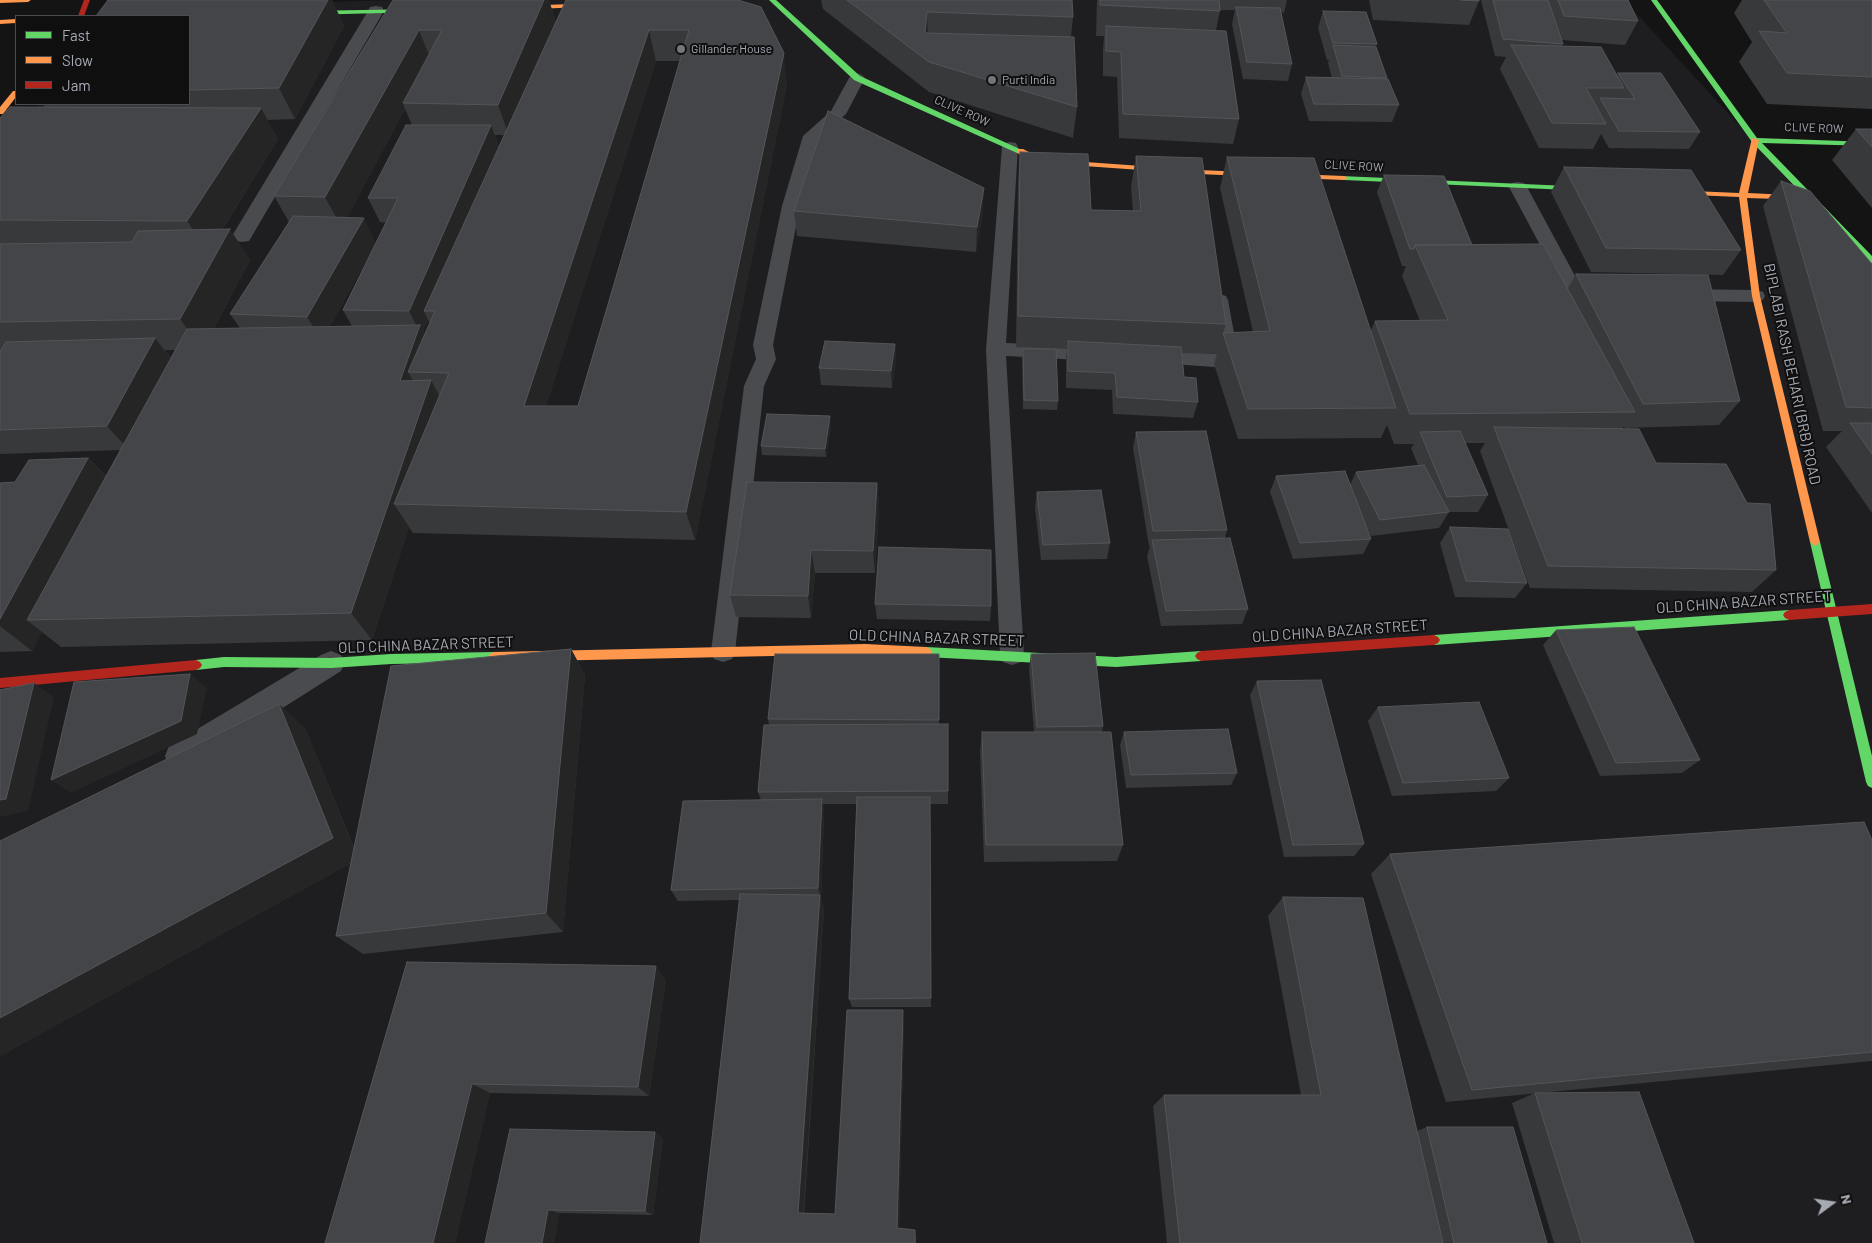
<!DOCTYPE html>
<html>
<head>
<meta charset="utf-8">
<style>
	body { margin:0 }
	#map { position:relative; width:1872px; height:1243px; overflow:hidden; background:#141415; font-family:Barlow,sans-serif }
	canvas { display:block }
	.legend { position:absolute; left:15px; top:15px; width:175px; height:90px; box-sizing:border-box; background:#0f0f10; border:1px solid #4c4d52; margin:0; padding:6px 9px; list-style:none; font-size:15px; color:#a7aab4 }
	.legend li { display:flex; align-items:center; gap:10px; height:25px }
	.legend b { width:25px; border:1px solid #4c4d52 }
	.north { position:absolute; left:1807px; top:1178px; width:50px; height:50px; -webkit-text-stroke:4px #0f0f10; paint-order:stroke; rotate:76deg; font-size:14px; font-weight:700; line-height:20px; text-align:center; color:#a7aab4 }
	.north::after { content:''; display:block; margin:auto; width:18px; height:22px; background:#a7aab4; clip-path:polygon(50% 0,100% 100%,50% 72%,0 100%) }
</style>
</head>
<body>
<div id="map">
<canvas width="1872" height="1243"></canvas>
<ul class="legend">
<li><b style="height:6px;background:#63d668"></b>Fast</li>
<li><b style="height:6px;background:#ff974d"></b>Slow</li>
<li><b style="height:6px;background:#b3261e"></b>Jam</li>
</ul>
<div class="north">N</div>
</div>
<script>
const c = document.querySelector('canvas').getContext('2d');
c.lineJoin = 'round';
function fillPath(path, color) { c.fillStyle = color; c.fill(path, 'evenodd'); }
const toPath = rows => new Path2D(rows.map(r => 'M' + r).join(''));
function trace(path, color, width, dash) { c.strokeStyle = color; c.lineWidth = width; c.lineCap = dash ? 'butt' : 'round'; c.setLineDash(dash || []); c.stroke(path); }
function label(font, color, halo, rows, align = 'center') {
  c.font = font + ' Barlow,sans-serif'; c.lineWidth = 4; c.setLineDash([]); c.textBaseline = 'middle'; c.strokeStyle = halo; c.fillStyle = color; for (const [text, x, y, turn = 0] of rows) {
    c.save(); c.translate(x, y); c.rotate((+turn || 0) * Math.PI / 180); c.textAlign = isNaN(turn) ? turn : align; if (halo) c.strokeText(text, 0, 0); c.fillText(text, 0, 0); c.restore();
  }
}
fillPath(toPath([
	[394,0,1624,0,1872,270,1872,1243,0,1243,0,149,39,104,189,104,189,16,122,8]
]), '#1e1e20');
fillPath(toPath([
	[857,73,862,75,865,78,846,114,819,138,800,206,773,345,776,359,764,386,735,652,732,659,723,662,714,659,711,652,744,386,756,359,753,345,782,206,803,136,831,111,849,78,852,75,857,73],
	[1010,142,1016,143,1018,147,1006,343,1099,347,1106,349,1109,354,1106,359,1099,361,1006,356,1024,655,1021,662,1012,665,1003,662,1000,655,986,349,1002,147,1004,143,1010,142],
	[1518,182,1524,183,1527,187,1581,287,1605,290,1607,294,1605,298,1598,300,1568,297,1509,187,1512,183,1518,182],
	[1681,289,1756,290,1763,292,1765,296,1763,300,1756,302,1681,301,1674,299,1672,295,1674,291,1681,289],
	[1219,294,1226,296,1228,300,1239,361,1236,366,1229,368,1143,362,1140,357,1143,352,1150,350,1218,354,1210,300,1212,296,1219,294]
]), '#4a4b4e');
fillPath(toPath([
	[376,6,382,7,384,11,252,236,249,241,242,242,235,241,232,236,368,11,370,7,376,6],
	[331,651,341,655,345,663,341,671,191,766,180,769,169,766,165,756,169,746,321,655,331,651]
]), '#4a4b4e');
fillPath(toPath([
	[769,0,776,0,860,76,1024,151,1017,153,854,80,769,0],
	[1651,0,1657,0,1757,138,1872,142,1872,146,1762,143,1872,256,1872,264,1869,263,1752,142,1651,0],
	[424,9,426,10,426,12,302,15,299,13,302,11,424,9],
	[1341,176,1591,187,1595,189,1591,191,1344,180,1340,178,1341,176],
	[1815,538,1820,542,1872,756,1872,788,1868,786,1866,782,1810,542,1815,538],
	[1789,610,1793,612,1795,615,1793,618,1789,620,1434,645,1430,643,1428,640,1430,637,1434,635,1789,610],
	[926,647,1116,657,1201,651,1205,653,1207,656,1205,659,1201,661,1116,667,926,657,922,655,920,652,922,649,926,647],
	[494,652,498,654,500,657,498,660,494,662,391,664,331,668,224,667,196,670,192,668,190,665,192,662,196,660,224,657,331,658,391,654,494,652]
]), '#63d668');
fillPath(toPath([
	[0,0,31,0,28,2,0,3,0,0],
	[601,3,604,5,603,6,514,10,511,8,514,6,601,3],
	[16,19,16,23,0,24,0,20,16,19],
	[13,91,16,91,16,97,3,114,0,114,0,107,13,91],
	[1752,138,1759,140,1748,193,1809,196,1813,198,1809,200,1747,198,1760,296,1820,542,1815,546,1810,542,1752,296,1739,197,1669,194,1665,192,1669,190,1739,193,1752,138],
	[1017,149,1023,149,1043,159,1198,170,1344,176,1348,178,1344,180,1198,174,1041,163,1017,153,1017,149],
	[865,644,926,647,930,649,932,652,930,655,926,657,865,654,494,662,490,660,488,657,490,654,494,652,865,644]
]), '#ff974d');
fillPath(toPath([
	[84,0,90,0,84,16,78,16,84,0],
	[1872,604,1872,614,1789,620,1785,618,1783,615,1785,612,1789,610,1872,604],
	[1434,635,1438,637,1440,640,1438,643,1434,645,1201,661,1197,659,1195,656,1197,653,1201,651,1434,635],
	[196,660,200,662,202,665,200,668,196,670,0,688,0,678,196,660]
]), '#b3261e');
fillPath(toPath([
	[125,0,332,0,344,26,295,119,267,120,278,139,222,230,250,260,214,328,240,328,230,314,289,222,274,196,393,0,549,0,556,23,738,0,787,84,695,540,413,533,409,527,372,640,61,647,42,632,32,651,0,652,0,483,15,482,88,458,106,476,120,450,0,454,0,118,45,107,42,104,189,104,189,16],
	[656,61,680,61,578,406,546,406],
	[405,109,412,125,368,198,380,222,386,223,376,243,347,217],
	[495,135,504,135,499,147],
	[376,243,343,310,352,326,330,326],
	[428,320,430,323,425,334,423,331],
	[165,350,175,350,171,358],
	[821,0,1072,0,1073,17,1071,37,1077,107,1073,138,929,92,823,9],
	[1097,0,1287,0,1284,13,1281,12,1292,64,1288,81,1243,79,1232,24,1235,10,1220,10,1216,30,1239,119,1233,144,1119,138,1117,77,1103,76,1103,50,1104,36,1096,36],
	[1369,0,1479,0,1479,1,1469,25,1373,20],
	[1481,0,1628,0,1638,21,1625,45,1562,40,1563,44,1562,46,1617,75,1618,73,1700,132,1689,149,1609,148,1601,134,1593,149,1539,148,1500,69,1506,57,1495,56],
	[1742,0,1872,0,1872,109,1767,104,1739,62,1752,42,1734,13],
	[1323,11,1377,44,1376,47,1387,78,1386,79,1399,105,1392,122,1309,121,1301,94,1306,77,1332,78,1328,63,1329,60,1327,60,1318,28],
	[1856,129,1872,129,1872,208,1832,160],
	[1020,152,1091,210,1133,211,1131,187,1136,156,1226,324,1223,333,1253,332,1220,188,1227,157,1371,330,1375,321,1420,321,1402,276,1406,266,1402,266,1377,192,1384,175,1472,245,1568,288,1576,274,1740,401,1719,425,1625,428,1624,426,1622,429,1656,463,1776,570,1752,592,1530,588,1480,451,1485,443,1465,443,1488,495,1478,512,1449,512,1439,528,1371,536,1365,523,1371,539,1363,554,1293,559,1270,492,1276,476,1350,485,1356,472,1418,465,1411,448,1414,444,1394,444,1387,425,1381,438,1238,439,1214,364,1217,354,1182,353,1184,377,1198,402,1193,418,1113,414,1112,390,1066,388,1066,358,1067,349,1016,347,1018,183],
	[1564,167,1741,250,1723,275,1591,272,1551,192],
	[1781,181,1872,264,1872,513,1826,447,1842,431,1823,431,1763,206],
	[794,211,983,213,976,252,797,236],
	[895,344,896,361,892,388,821,385,819,368],
	[1023,349,1058,401,1057,410,1023,409,1022,357],
	[831,425,826,457,762,455,761,446],
	[1136,432,1227,530,1225,538,1248,609,1242,624,1161,626,1147,556,1150,546,1149,546,1133,448],
	[877,483,879,507,875,573,815,573,811,618,736,617,730,595],
	[1037,492,1110,543,1107,559,1041,560,1035,508],
	[1450,527,1527,583,1515,598,1455,597,1440,543],
	[875,604,991,606,990,621,877,619],
	[1556,630,1700,760,1682,773,1600,776,1543,645],
	[571,649,585,675,563,932,363,954,336,936,351,863,0,1056,305,728,354,848],
	[939,654,939,724,948,791,948,804,930,804,931,1007,852,1007,849,999,857,804,823,804,824,812,821,898,824,910,804,1213,835,1214,904,1022,899,1229,916,1234,916,1243,700,1243,740,900,678,901,671,890,761,800,758,792,769,725,768,719],
	[1031,654,1103,726,1102,732,1123,845,1117,861,984,862,980,751,982,732,1034,732,1029,668],
	[1257,681,1364,844,1354,856,1284,857,1250,695],
	[1378,707,1509,778,1496,791,1392,796,1368,721],
	[1124,732,1237,773,1231,785,1126,788,1120,745],
	[1872,840,1872,1061,1446,1102,1371,874,1390,854],
	[1283,897,1417,1131,1427,1127,1547,1243,1167,1243,1153,1106,1164,1095,1301,1095,1268,916],
	[407,962,666,980,649,1096,490,1093,455,1243,325,1243],
	[1535,1093,1694,1243,1554,1243,1512,1103],
	[663,1138,653,1215,559,1213,554,1243,485,1243]
]), '#38393b');
fillPath(toPath([
	[328,0,332,0,344,26,295,119,279,88],
	[544,0,549,0,556,24,509,136,498,105],
	[927,12,928,43,925,33],
	[419,30,431,60,403,103,405,109,342,228,325,197],
	[649,30,656,61,537,436,524,406],
	[784,53,787,84,695,540,686,512],
	[261,108,278,139,208,252,187,221],
	[491,125,500,150,424,311,428,320,423,331,436,355,408,372,422,397,400,381,418,329,409,311],
	[984,188,983,213,976,252,977,227],
	[364,218,376,243,322,341,307,317],
	[230,229,250,260,202,350,180,319],
	[155,338,174,362,129,450,107,426],
	[895,344,896,361,892,388,891,371],
	[431,380,447,410,394,504,409,527,372,640,351,613],
	[830,416,831,425,826,457,825,449],
	[88,458,116,487,27,620,42,632,32,651,0,626,0,619],
	[877,483,879,507,875,573,873,551],
	[811,550,815,573,811,618,808,596],
	[571,649,585,675,563,932,546,913],
	[190,674,207,688,197,734,71,793,51,780],
	[34,683,54,697,28,811,0,817,0,800],
	[279,704,305,728,358,859,0,1056,0,1018],
	[822,799,824,812,821,898,824,910,803,1218,798,1213,820,895,818,888],
	[656,966,666,980,649,1096,638,1087],
	[903,1010,904,1022,899,1233,897,1228],
	[472,1084,490,1093,455,1243,433,1243],
	[655,1132,663,1138,653,1215,645,1211],
	[548,1210,559,1213,554,1243,542,1243]
]), '#252526');
const building = toPath([
	[108,0,328,0,279,88,189,90,189,16,96,16,108,0],
	[393,0,544,0,498,105,403,103,442,30,419,30,325,197,274,196,393,0],
	[566,0,738,0,761,7,784,53,686,512,394,504,449,373,408,372,435,311,424,311,566,0],
	[649,30,689,30,578,406,524,406,649,30],
	[847,0,1072,0,1073,17,927,12,925,33,1074,37,1077,107,929,62,847,0],
	[1100,0,1219,0,1220,11,1100,5,1100,0],
	[1461,0,1479,0,1479,1,1461,0],
	[1493,0,1548,0,1563,44,1503,39,1493,0],
	[1558,0,1628,0,1638,21,1564,16,1558,0],
	[1764,0,1872,0,1872,77,1787,73,1759,31,1787,33,1764,0],
	[1236,7,1280,8,1292,64,1247,62,1236,7],
	[1323,11,1366,12,1377,44,1333,43,1323,11],
	[1106,26,1226,31,1239,119,1123,114,1121,52,1106,51,1106,26],
	[1333,45,1376,47,1387,78,1342,76,1333,45],
	[1511,45,1601,47,1624,88,1586,88,1606,124,1552,123,1511,45],
	[1618,73,1661,73,1700,132,1619,131,1600,98,1635,99,1618,73],
	[1306,77,1388,79,1399,105,1314,104,1306,77],
	[10,107,261,108,187,221,0,220,0,118,10,107],
	[828,111,984,188,977,227,794,211,828,111],
	[406,125,491,125,409,311,343,310,398,198,368,198,406,125],
	[1856,129,1872,129,1872,147,1856,129],
	[1020,152,1088,154,1091,210,1141,211,1136,156,1202,158,1226,324,1018,316,1020,152],
	[1227,157,1314,158,1396,408,1248,409,1223,333,1270,331,1227,157],
	[1564,167,1691,170,1741,250,1606,248,1564,167],
	[1384,175,1444,176,1472,245,1415,245,1414,249,1410,249,1384,175],
	[1781,181,1810,191,1872,264,1872,408,1846,407,1781,181],
	[293,216,364,218,307,317,230,314,293,216],
	[230,229,180,319,0,322,0,244,132,242,138,231,230,229],
	[1543,244,1635,412,1410,414,1375,321,1448,320,1415,245,1543,244],
	[1576,274,1708,275,1740,401,1643,404,1576,274],
	[420,325,400,381,431,380,351,613,27,620,187,329,420,325],
	[155,338,107,426,0,430,0,352,6,342,155,338],
	[825,341,895,344,891,371,819,368,825,341],
	[1068,341,1181,347,1184,377,1196,378,1198,402,1117,397,1115,373,1068,371,1068,341],
	[1023,349,1056,349,1058,401,1024,400,1023,349],
	[767,414,830,416,825,449,761,446,767,414],
	[1850,423,1872,423,1872,454,1850,423],
	[1494,427,1639,429,1656,463,1726,464,1747,503,1770,504,1776,570,1548,566,1494,427],
	[1206,431,1227,530,1153,531,1136,432,1206,431],
	[1460,431,1488,495,1447,497,1420,432,1460,431],
	[88,458,0,619,0,483,15,482,29,460,88,458],
	[1424,465,1449,512,1380,520,1356,472,1424,465],
	[1345,471,1371,539,1300,543,1276,476,1345,471],
	[747,482,877,483,873,551,811,550,808,596,730,595,747,482],
	[1101,490,1110,543,1043,545,1037,492,1101,490],
	[1450,527,1508,529,1527,583,1466,581,1450,527],
	[1230,538,1248,609,1166,611,1152,540,1230,538],
	[879,547,991,550,991,606,875,604,879,547],
	[1634,627,1700,760,1616,763,1556,630,1634,627],
	[571,649,546,913,336,936,391,666,571,649],
	[1095,653,1103,726,1037,727,1031,654,1095,653],
	[775,654,939,654,939,720,768,719,775,654],
	[190,674,181,721,51,780,74,682,190,674],
	[1321,680,1364,844,1293,845,1257,681,1321,680],
	[34,683,6,799,0,800,0,690,34,683],
	[1479,702,1509,778,1403,783,1378,707,1479,702],
	[279,704,333,838,0,1018,0,841,279,704],
	[948,724,948,791,758,792,764,725,948,724],
	[1228,729,1237,773,1131,775,1124,732,1228,729],
	[982,732,1111,732,1123,845,986,845,982,732],
	[857,797,930,797,931,998,849,999,857,797],
	[822,799,818,888,671,890,683,801,822,799],
	[1864,822,1872,840,1872,1052,1472,1090,1390,854,1864,822],
	[740,894,820,895,798,1213,835,1214,847,1010,903,1010,897,1228,915,1230,915,1243,700,1243,740,894],
	[1283,897,1363,898,1443,1243,1180,1243,1164,1095,1321,1095,1283,897],
	[407,962,656,966,638,1087,472,1084,433,1243,325,1243,407,962],
	[1639,1092,1694,1243,1582,1243,1535,1093,1639,1092],
	[1427,1127,1513,1127,1547,1243,1454,1243,1427,1127],
	[510,1129,655,1132,645,1211,548,1210,542,1243,485,1243,510,1129]
]);
fillPath(building, '#444548');
trace(building, '#545559', 1);
for (const [x, y, r, color] of [
	[681,49,5,"#74767c"],
	[992,80,5,"#74767c"]
]) { const dot = new Path2D(); dot.arc(x, y, r, 0, 2 * Math.PI); c.fillStyle = color; c.fill(dot); trace(dot, '#0f0f10', 2); }
label('12px', '#a7aab4', '#0f0f10', [
	["Gillander House",691,49],
	["Purti India",1002,80]
], 'left');
label('12px', '#a7aab4', '#0f0f10', [
	["CLIVE ROW",962,111,24],
	["CLIVE ROW",1814,128,2],
	["CLIVE ROW",1354,166,3]
]);
label('15px', '#a7aab4', '#0f0f10', [
	["BIPLABI RASH BEHARI (BRB) ROAD",1792,374,78],
	["OLD CHINA BAZAR STREET",1744,602,-4],
	["OLD CHINA BAZAR STREET",1340,631,-4],
	["OLD CHINA BAZAR STREET",937,638,2],
	["OLD CHINA BAZAR STREET",426,645,-2]
]);
</script>
</body>
</html>
